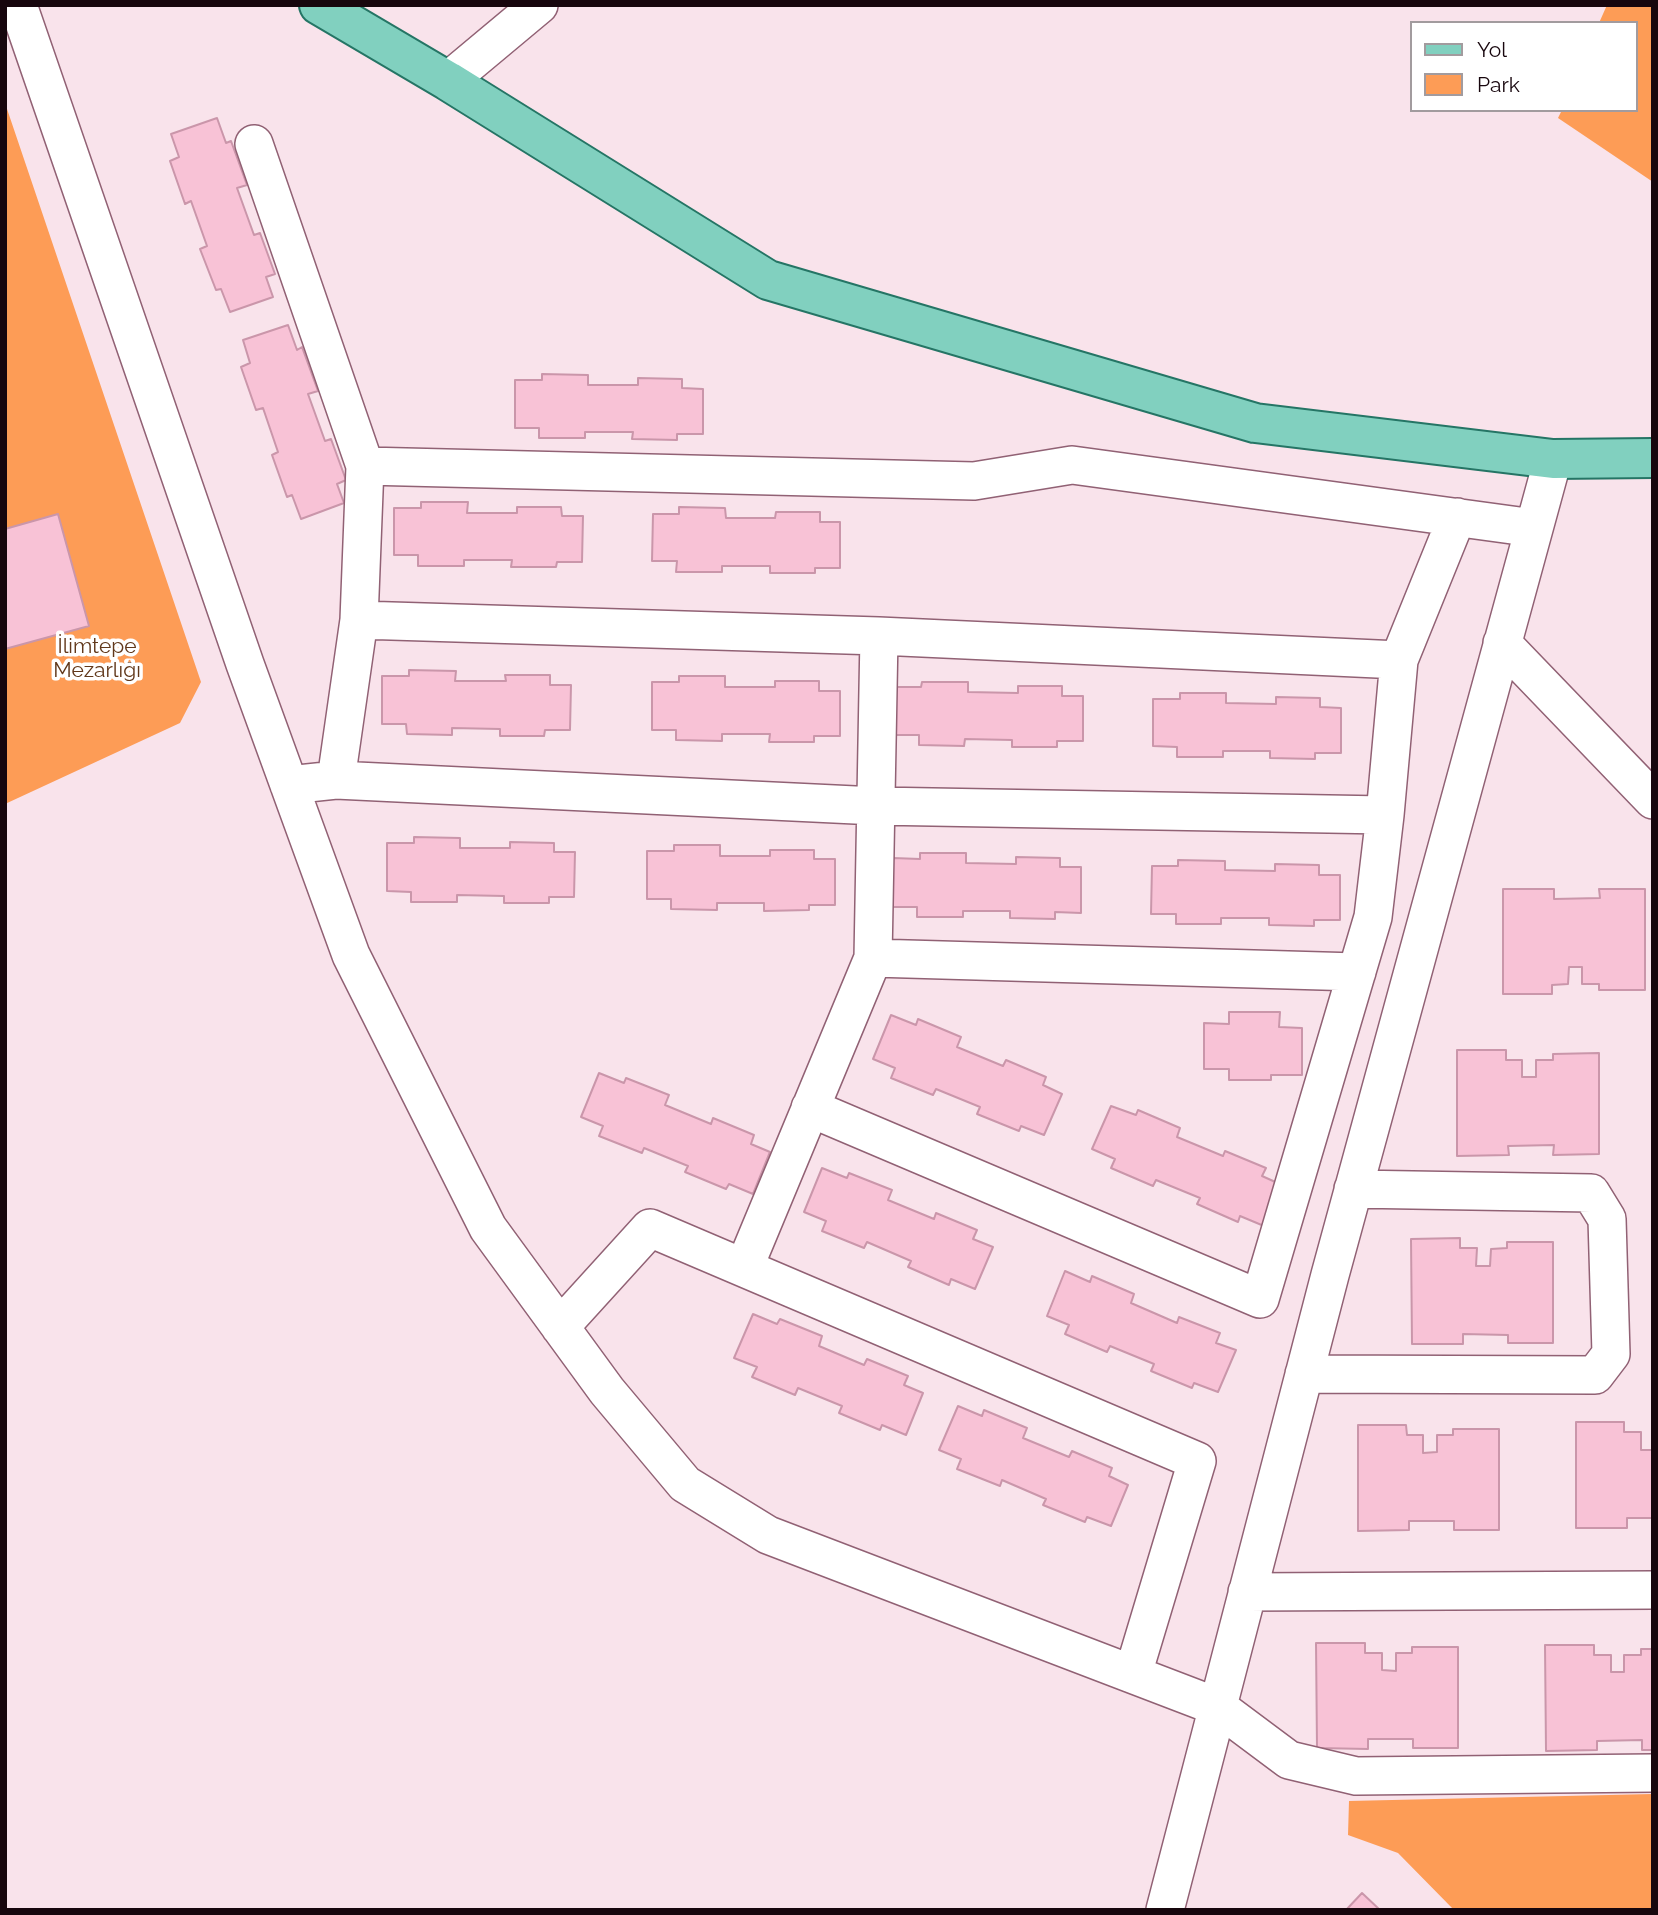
<!DOCTYPE html>
<html>
<head>
<meta charset="utf-8">
<style>
	body { margin:0 }
	#map { position:relative; width:1658px; height:1915px; overflow:hidden; background:#f9e3eb; font-family:Raleway,sans-serif }
	canvas { display:block }
	.frame { position:absolute; inset:0; border:7px solid #17060d; pointer-events:none }
	.legend { position:absolute; left:1410px; top:21px; width:228px; height:91px; box-sizing:border-box; background:#fff; border:2px solid #a29b9e; margin:0; padding:9px 12px; list-style:none; font-size:21px; color:#17060d }
	.legend li { display:flex; align-items:center; gap:14px; height:35px }
	.legend b { width:35px; border:2px solid #a29b9e }
</style>
</head>
<body>
<div id="map">
<canvas width="1658" height="1915"></canvas>
<div class="frame"></div>
<ul class="legend">
<li><b style="height:9px;background:#81d0bf"></b>Yol</li>
<li><b style="height:19px;background:#fd9c56"></b>Park</li>
</ul>
</div>
<script>
const c = document.querySelector('canvas').getContext('2d');
c.lineJoin = 'round';
function fillPath(path, color) { c.fillStyle = color; c.fill(path, 'evenodd'); }
const toPath = rows => new Path2D(rows.map(r => 'M' + r).join(''));
function trace(path, color, width, dash) { c.strokeStyle = color; c.lineWidth = width; c.lineCap = dash ? 'butt' : 'round'; c.setLineDash(dash || []); c.stroke(path); }
function label(font, color, halo, rows, align = 'center') {
  c.font = font + ' Raleway,sans-serif'; c.lineWidth = 7; c.setLineDash([]); c.textBaseline = 'middle'; c.strokeStyle = halo; c.fillStyle = color; for (const [text, x, y, turn = 0] of rows) {
    c.save(); c.translate(x, y); c.rotate((+turn || 0) * Math.PI / 180); c.textAlign = isNaN(turn) ? turn : align; if (halo) c.strokeText(text, 0, 0); c.fillText(text, 0, 0); c.restore();
  }
}
fillPath(toPath([
	[1607,5,1653,5,1653,182,1558,118,1562,110,1635,110,1635,23,1599,23],
	[5,103,201,682,180,723,5,804],
	[1652,1794,1653,1910,1454,1910,1398,1853,1348,1835,1349,1801]
]), '#fd9c56');
const building = toPath([
	[217,118,226,143,231,141,247,185,237,188,254,235,260,233,275,274,266,277,273,297,230,312,221,289,216,290,200,249,207,246,191,201,185,204,170,161,179,157,171,134,217,118],
	[288,325,297,350,302,347,318,391,308,394,325,441,331,439,346,480,337,484,344,503,301,519,292,495,287,497,272,455,278,452,263,408,256,410,241,367,250,363,243,340,288,325],
	[542,374,588,375,588,385,638,385,638,378,682,379,682,388,703,389,703,434,677,434,677,440,632,439,633,432,585,432,585,438,539,438,539,428,515,428,515,380,542,380,542,374],
	[421,502,468,502,467,513,517,513,517,507,561,507,562,516,583,516,582,562,557,562,556,567,511,567,512,560,464,560,464,566,418,566,418,555,394,555,394,508,421,508,421,502],
	[679,507,725,508,726,518,775,518,776,512,820,512,820,522,840,522,840,568,815,568,815,573,770,573,770,566,722,566,722,572,676,572,677,561,652,561,653,514,679,514,679,507],
	[58,514,89,626,5,649,5,529,58,514],
	[409,670,456,671,455,681,506,681,505,675,550,675,550,685,571,685,570,730,545,730,544,736,500,736,500,729,452,728,452,735,407,734,406,724,382,724,382,676,409,676,409,670],
	[679,676,725,676,725,687,775,687,775,681,819,681,819,691,840,691,840,736,814,736,814,742,769,742,770,734,722,734,722,741,676,740,676,730,652,730,652,682,679,682,679,676],
	[922,682,968,682,968,692,1018,693,1018,686,1062,686,1062,696,1083,696,1083,741,1057,741,1057,747,1012,747,1012,740,965,739,964,746,919,745,919,735,894,735,895,687,921,687,922,682],
	[1180,693,1226,693,1226,703,1276,704,1276,697,1320,698,1320,707,1341,708,1341,753,1315,753,1315,759,1270,758,1270,751,1223,751,1223,757,1177,757,1177,747,1153,746,1153,699,1180,699,1180,693],
	[414,837,460,838,460,848,510,848,510,842,554,843,554,852,575,852,574,897,549,897,549,903,504,903,504,896,457,895,457,902,411,902,411,892,387,891,387,843,414,843,414,837],
	[674,845,720,845,720,856,770,856,770,850,814,850,814,859,835,859,835,905,809,905,809,910,764,911,764,903,717,903,717,910,671,909,671,899,647,899,647,851,674,851,674,845],
	[920,853,966,853,966,863,1016,864,1016,857,1060,858,1060,867,1081,867,1081,913,1055,912,1055,919,1010,918,1010,911,963,911,963,917,917,917,917,907,893,907,893,858,920,859,920,853],
	[1178,860,1225,861,1225,870,1275,871,1275,864,1319,865,1319,875,1340,875,1340,920,1314,920,1314,926,1269,925,1269,918,1221,918,1221,924,1176,924,1176,914,1151,914,1152,866,1178,866,1178,860],
	[1503,889,1554,889,1554,899,1600,898,1599,889,1645,889,1645,990,1599,990,1599,984,1582,984,1582,967,1569,967,1568,984,1552,985,1552,994,1503,994,1503,889],
	[1229,1012,1280,1012,1279,1027,1302,1028,1302,1075,1271,1075,1271,1080,1229,1080,1229,1069,1204,1069,1204,1023,1229,1024,1229,1012],
	[891,1015,916,1025,918,1019,961,1037,957,1047,1003,1066,1006,1060,1046,1077,1043,1085,1062,1094,1044,1135,1021,1126,1019,1131,977,1114,980,1107,936,1089,933,1095,891,1078,895,1068,873,1059,891,1015],
	[1457,1050,1506,1050,1506,1060,1522,1060,1522,1077,1536,1077,1536,1060,1553,1060,1553,1054,1599,1053,1599,1154,1553,1155,1554,1145,1508,1146,1509,1155,1457,1156,1457,1050],
	[599,1073,624,1083,626,1078,669,1095,665,1105,711,1124,713,1118,754,1135,751,1144,770,1152,753,1194,729,1184,726,1189,685,1172,688,1166,644,1148,642,1153,599,1136,603,1126,581,1117,599,1073],
	[1111,1106,1136,1115,1138,1110,1180,1128,1177,1137,1223,1156,1225,1151,1266,1168,1262,1176,1282,1185,1264,1226,1240,1216,1238,1222,1197,1204,1200,1198,1156,1180,1153,1186,1111,1168,1115,1159,1092,1149,1111,1106],
	[822,1168,847,1178,849,1173,892,1190,888,1200,934,1219,936,1213,977,1230,973,1239,993,1247,975,1289,951,1279,949,1285,908,1267,911,1261,867,1242,864,1248,822,1231,826,1221,804,1212,822,1168],
	[1460,1238,1460,1248,1477,1248,1476,1266,1490,1266,1491,1249,1507,1248,1507,1242,1553,1242,1553,1343,1508,1343,1508,1335,1463,1334,1463,1344,1412,1344,1411,1239,1460,1238],
	[1065,1271,1090,1282,1092,1276,1134,1294,1131,1303,1177,1323,1179,1317,1220,1333,1216,1343,1236,1350,1218,1392,1194,1383,1192,1388,1151,1371,1154,1364,1110,1346,1107,1352,1065,1334,1069,1325,1047,1316,1065,1271],
	[753,1314,777,1324,780,1319,822,1336,819,1346,864,1365,867,1359,908,1376,904,1385,923,1393,906,1435,882,1425,880,1430,839,1413,842,1406,798,1388,795,1395,752,1377,757,1367,734,1358,753,1314],
	[958,1406,982,1416,984,1410,1027,1428,1023,1438,1069,1457,1072,1451,1112,1468,1109,1476,1128,1485,1111,1526,1087,1517,1085,1522,1043,1505,1046,1499,1002,1480,1000,1486,957,1469,961,1459,939,1450,958,1406],
	[1576,1422,1624,1422,1624,1432,1641,1432,1641,1450,1653,1450,1653,1518,1627,1518,1627,1528,1576,1528,1576,1422],
	[1358,1425,1406,1425,1407,1435,1423,1435,1423,1453,1437,1452,1437,1435,1453,1435,1453,1429,1499,1429,1499,1530,1454,1530,1454,1521,1409,1521,1409,1530,1358,1531,1358,1425],
	[1316,1643,1365,1643,1365,1653,1382,1653,1382,1670,1396,1671,1396,1653,1412,1653,1412,1647,1458,1647,1458,1748,1413,1748,1413,1739,1368,1739,1368,1749,1317,1748,1316,1643],
	[1545,1645,1594,1645,1594,1655,1611,1655,1611,1672,1624,1672,1624,1655,1641,1655,1641,1649,1653,1649,1653,1750,1642,1750,1642,1740,1597,1741,1597,1750,1546,1751,1545,1645],
	[1362,1893,1380,1910,1346,1910,1362,1893]
]);
fillPath(building, '#f8c2d6');
trace(building, '#ca96aa', 2);
const minor = toPath([
	[18,5,245,664,351,955,488,1228,607,1391,685,1484,768,1535,1218,1707,1289,1760,1356,1776,1653,1773],
	[448,81,539,5],
	[254,144,365,466,359,620,336,780],
	[365,466,974,481,1072,465,1534,528],
	[359,620,879,636,1399,660],
	[1502,643,1653,800],
	[289,785,336,780,876,806,1385,815],
	[873,958,1357,972],
	[810,1108,1260,1299,1373,917,1385,815,1399,660,1457,517],
	[744,1268,873,958,879,636],
	[560,1327,650,1228,1197,1461,1133,1674],
	[1304,1374,1595,1375,1611,1354,1607,1219,1591,1193,1353,1189],
	[1247,1592,1653,1590],
	[1165,1910,1330,1275,1553,459]
]);
const major = toPath([
	[319,5,448,81,768,280,1255,423,1553,459,1653,458]
]);
trace(minor, '#916174', 40);
trace(major, '#257565', 42);
trace(minor, '#fff', 37);
trace(major, '#81d0bf', 38);
label('21px', '#61381b', '#fff', [
	["İlimtepe",97,647],
	["Mezarlığı",97,671]
]);
</script>
</body>
</html>
